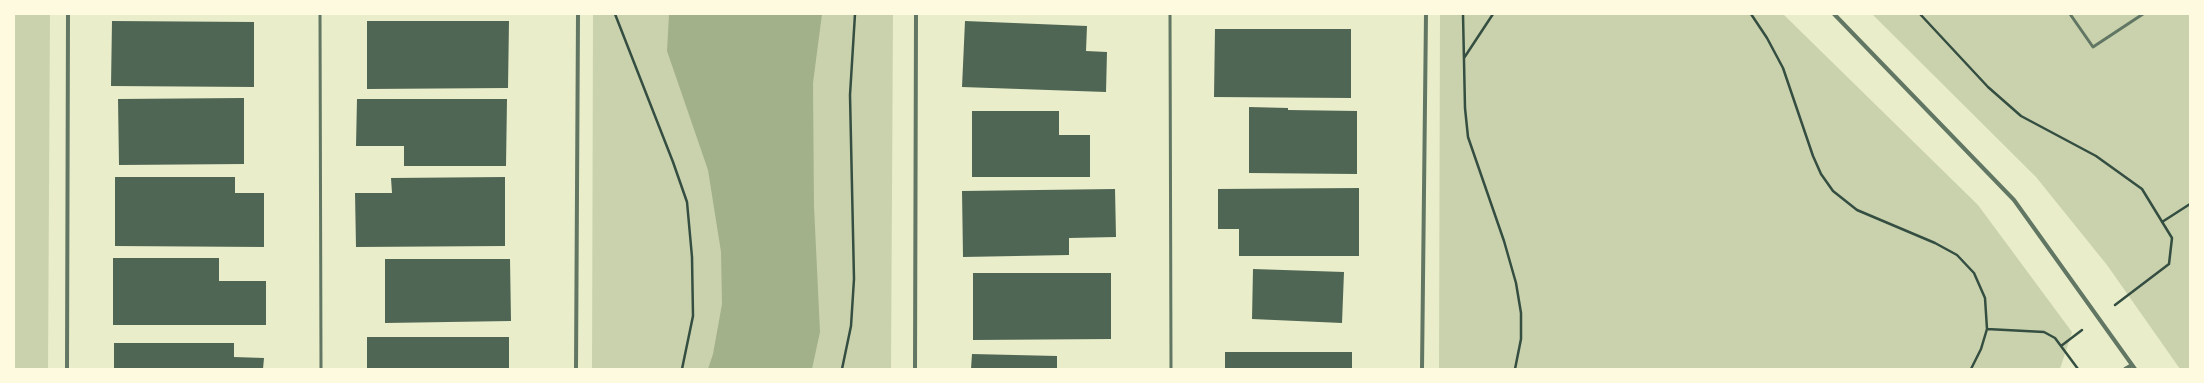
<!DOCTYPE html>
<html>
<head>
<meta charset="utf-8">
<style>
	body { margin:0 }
	#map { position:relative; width:2204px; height:383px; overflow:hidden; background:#e9edc9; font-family:"Fira Sans Condensed",sans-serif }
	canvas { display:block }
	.frame { position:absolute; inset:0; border:15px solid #fefae0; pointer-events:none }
</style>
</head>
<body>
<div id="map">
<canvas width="2204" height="383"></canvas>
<div class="frame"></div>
</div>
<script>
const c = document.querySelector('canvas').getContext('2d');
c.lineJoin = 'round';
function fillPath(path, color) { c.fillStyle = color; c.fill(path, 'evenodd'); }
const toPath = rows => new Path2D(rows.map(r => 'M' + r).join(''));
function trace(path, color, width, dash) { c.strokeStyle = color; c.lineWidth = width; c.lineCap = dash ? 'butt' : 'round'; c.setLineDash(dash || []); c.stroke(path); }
fillPath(toPath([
	[14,14,50,14,48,369,14,369],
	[593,14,893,14,891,369,592,369],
	[1440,14,1783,14,1978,205,2072,332,2060,369,1439,369],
	[1872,14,2190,14,2190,369,2180,369,2107,265,2036,177]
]), '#cad2ad');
fillPath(toPath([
	[669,14,822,14,813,83,814,206,820,332,812,369,708,369,713,354,722,304,721,252,708,170,667,51]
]), '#a3b18a');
fillPath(toPath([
	[112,21,254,22,254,87,111,86],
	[367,21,509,21,508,88,367,89],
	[965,21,1087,26,1086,51,1107,52,1106,92,962,87],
	[1215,29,1351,29,1351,98,1214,97],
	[244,98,244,164,119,165,118,99],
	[357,99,507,99,506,166,404,166,404,146,356,146],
	[1249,107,1288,108,1288,110,1357,111,1357,174,1249,173],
	[972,111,1059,111,1059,135,1090,135,1090,177,972,177],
	[115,177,235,177,235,193,264,193,264,247,115,246],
	[505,177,505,246,356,247,355,193,392,193,391,178],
	[1359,188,1359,256,1239,256,1239,229,1218,229,1218,189],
	[1115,189,1116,237,1069,238,1069,255,963,257,962,191],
	[113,258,219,258,219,281,266,281,266,325,113,325],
	[385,259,510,259,511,321,385,323],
	[1253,269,1344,272,1342,323,1252,319],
	[973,273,1111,273,1111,339,973,340],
	[367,337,509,337,509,369,367,369],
	[114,343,234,343,234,357,264,358,263,369,114,369],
	[1225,352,1352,352,1352,369,1225,369],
	[972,354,1057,356,1057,369,971,369]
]), '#4f6655');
trace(toPath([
	[615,14,673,162,687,202,692,257,693,316,682,369],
	[1463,14,1465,108,1468,137,1504,241,1516,283,1521,313,1521,339,1515,369],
	[1751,14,1767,38,1783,68,1813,156,1821,174,1833,191,1857,210,1935,243,1957,255,1974,273,1985,298,1987,329,1981,349,1971,369],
	[1920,14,1988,87,2021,116,2096,156,2142,189,2172,238,2169,264,2115,305],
	[1464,58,1493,14],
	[2162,222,2190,204],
	[1987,329,2044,332,2055,338,2078,369],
	[2061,346,2082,330],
	[842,369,851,326,854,279,850,95,855,14]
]), '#344e41', 2.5);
trace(toPath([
	[320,14,321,369],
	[1170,14,1171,369],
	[2070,14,2093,47,2143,14]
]), '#617663', 3);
trace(toPath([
	[1834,14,2014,200,2135,369],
	[67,369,68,14],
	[576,369,578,14],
	[915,369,916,14],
	[1422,369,1426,14],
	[2125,369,2132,365]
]), '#617663', 4);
</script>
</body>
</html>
